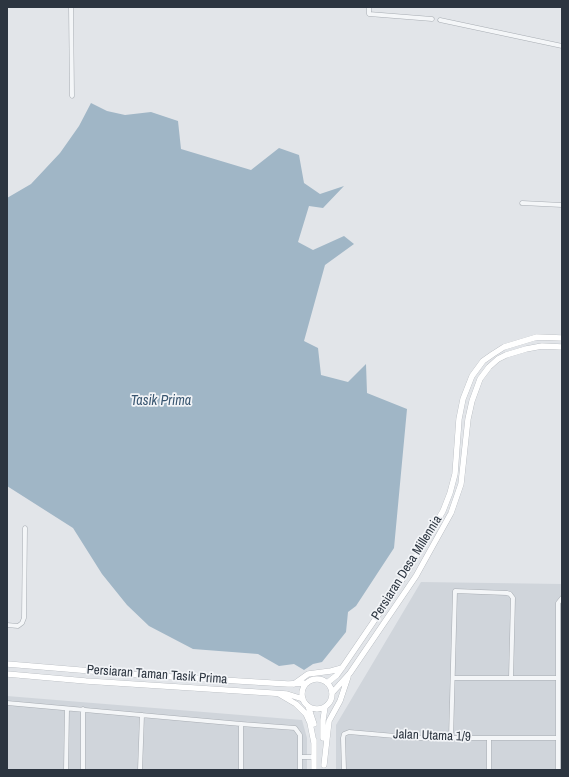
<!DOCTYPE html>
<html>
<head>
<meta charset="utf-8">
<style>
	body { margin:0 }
	#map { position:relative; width:569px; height:777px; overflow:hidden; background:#e2e5e9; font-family:"Archivo Narrow",sans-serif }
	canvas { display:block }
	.frame { position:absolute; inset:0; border:8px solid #2c3540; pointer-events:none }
</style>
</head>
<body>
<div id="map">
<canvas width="569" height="777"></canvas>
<div class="frame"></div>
</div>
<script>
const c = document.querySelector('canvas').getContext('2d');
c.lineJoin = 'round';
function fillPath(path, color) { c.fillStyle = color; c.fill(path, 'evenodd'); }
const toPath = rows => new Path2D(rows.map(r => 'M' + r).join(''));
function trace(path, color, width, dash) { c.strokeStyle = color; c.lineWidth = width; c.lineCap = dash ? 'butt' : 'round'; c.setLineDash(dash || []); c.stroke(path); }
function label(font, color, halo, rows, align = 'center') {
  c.font = font + ' "Archivo Narrow",sans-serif'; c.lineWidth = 3.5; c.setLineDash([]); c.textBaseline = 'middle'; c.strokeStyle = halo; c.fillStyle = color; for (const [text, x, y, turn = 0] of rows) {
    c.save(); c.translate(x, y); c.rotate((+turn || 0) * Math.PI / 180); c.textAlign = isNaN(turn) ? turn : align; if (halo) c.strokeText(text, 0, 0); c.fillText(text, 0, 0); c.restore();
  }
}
fillPath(toPath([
	[421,582,562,584,562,770,336,770,336,725],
	[7,696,302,720,307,738,307,770,7,770]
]), '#d0d5db');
fillPath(toPath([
	[91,103,107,111,125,115,151,112,178,121,181,149,251,170,279,148,299,155,304,183,320,194,344,186,323,208,309,206,298,242,313,250,344,236,354,244,325,265,304,341,318,348,321,375,348,382,366,364,367,393,407,409,394,548,356,606,348,612,346,632,322,662,313,664,304,670,294,664,279,666,258,654,193,649,149,626,127,605,102,574,73,528,7,486,7,198,31,184,60,153,79,126]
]), '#a0b6c6');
const street = toPath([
	[71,7,72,96],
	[369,7,369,14,432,19],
	[440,20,562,46],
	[522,203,562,205],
	[7,625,18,626,22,623,24,618,25,528],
	[453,678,558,678],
	[7,703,241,724,295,728,300,735,300,770],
	[241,724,241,770],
	[451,738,455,591,507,593,510,594,513,598,511,678],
	[489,738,489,770],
	[300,757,314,757],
	[66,770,67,709],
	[83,770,83,709],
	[140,770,142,715],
	[344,770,343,738,344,734,349,732,418,738,558,738],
	[558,770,558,603,562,598]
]);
const secondary = toPath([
	[7,664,140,675,288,684,307,683],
	[7,674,86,681,287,694,303,699],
	'302 694a15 15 0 1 1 30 0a15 15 0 1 1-30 0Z',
	[327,683,337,675,342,668,406,574,443,511,450,493,455,474,459,419,463,399,472,376,483,361,493,354,504,347,537,337,562,338],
	[294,684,308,674,331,671,342,668],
	[332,693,350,673,416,576,451,513,461,484,468,419,472,401,480,379,489,367,498,359,506,355,526,349,542,346,562,347],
	[279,694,296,704,306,714,310,723,314,743],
	[308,706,314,724],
	[323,738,323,720,325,707],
	[314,740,314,770],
	[324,765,329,721,340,701,348,677]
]);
trace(street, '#a8adb3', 5);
trace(secondary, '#a8adb3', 6);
trace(street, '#f4f6f8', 4);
trace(secondary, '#fff', 5.5);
label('13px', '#2c3540', '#f2f4f7', [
	["Persiaran Desa Millennia",407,568,-58],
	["Persiaran Taman Tasik Prima",157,675,4],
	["Jalan Utama 1/9",432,736,2]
]);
label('italic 14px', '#395670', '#f2f4f7', [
	["Tasik Prima",161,401]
]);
</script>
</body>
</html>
